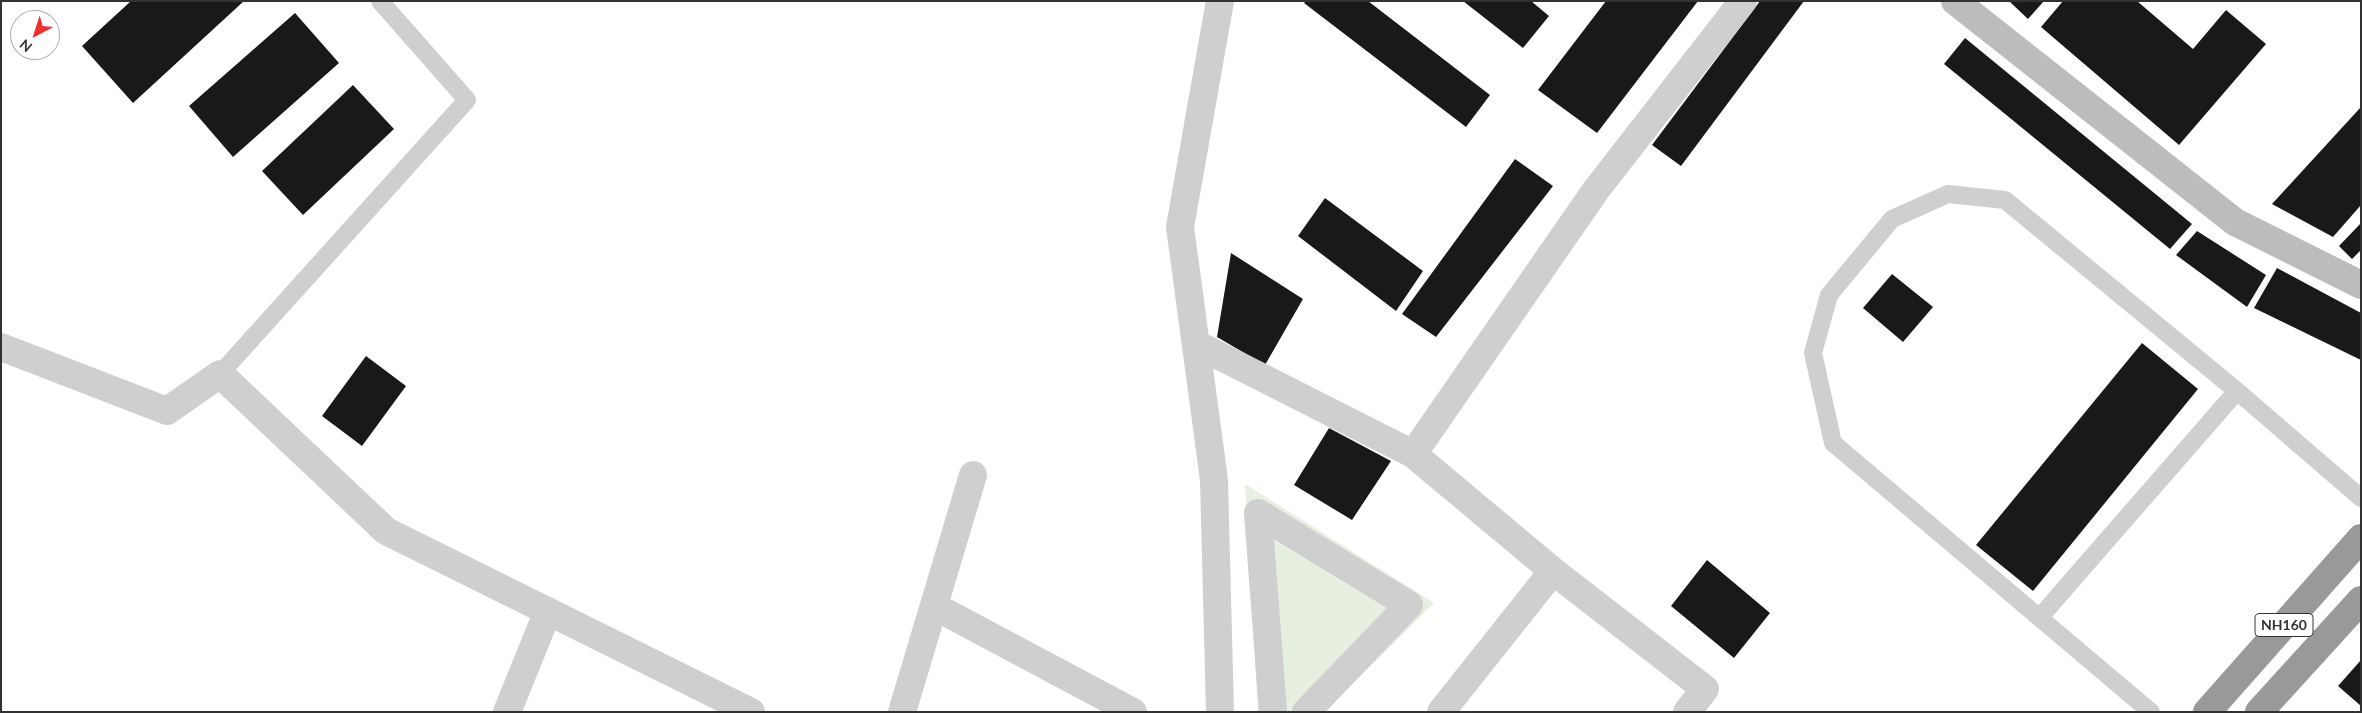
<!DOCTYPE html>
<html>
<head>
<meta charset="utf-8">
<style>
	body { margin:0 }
	#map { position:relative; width:2362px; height:713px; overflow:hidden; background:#fff; font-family:Lato,sans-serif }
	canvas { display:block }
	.frame { position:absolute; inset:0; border:2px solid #323232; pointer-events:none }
	.north { position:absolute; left:10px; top:10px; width:50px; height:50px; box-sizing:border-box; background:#fff; border:1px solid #adadad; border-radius:50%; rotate:220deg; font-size:14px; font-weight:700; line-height:20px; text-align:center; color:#323232 }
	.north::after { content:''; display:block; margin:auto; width:18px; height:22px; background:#f02e2e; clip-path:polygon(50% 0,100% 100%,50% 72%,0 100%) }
</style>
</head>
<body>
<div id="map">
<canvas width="2362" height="713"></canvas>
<div class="frame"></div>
<div class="north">N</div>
</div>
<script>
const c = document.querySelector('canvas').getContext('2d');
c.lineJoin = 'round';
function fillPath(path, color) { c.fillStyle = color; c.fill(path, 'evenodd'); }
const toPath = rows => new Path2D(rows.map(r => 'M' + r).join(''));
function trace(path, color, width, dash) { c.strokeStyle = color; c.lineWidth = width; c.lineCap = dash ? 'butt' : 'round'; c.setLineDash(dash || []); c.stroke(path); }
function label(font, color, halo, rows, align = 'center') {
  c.font = font + ' Lato,sans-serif'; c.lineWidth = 5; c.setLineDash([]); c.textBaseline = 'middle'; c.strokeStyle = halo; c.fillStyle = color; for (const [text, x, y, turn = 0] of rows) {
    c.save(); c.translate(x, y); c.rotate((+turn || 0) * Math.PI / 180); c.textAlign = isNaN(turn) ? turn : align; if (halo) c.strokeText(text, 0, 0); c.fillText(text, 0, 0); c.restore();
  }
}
fillPath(toPath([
	[1245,484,1434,603,1324,712,1258,712]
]), '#e7efe0');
fillPath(toPath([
	[131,1,244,1,133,103,82,46],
	[1306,1,1368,1,1490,95,1466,127,1304,3],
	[1463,1,1531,1,1549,16,1523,48],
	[1606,1,1698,1,1597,133,1538,90],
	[1760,1,1804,1,1681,166,1652,145],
	[2009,1,2044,1,2028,19],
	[2063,1,2137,1,2193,49,2226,10,2266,44,2179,145,2041,27],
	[295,13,339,63,233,157,189,106],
	[1965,38,2192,224,2170,249,1944,64],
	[353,85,394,129,303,215,262,171],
	[2361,107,2361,205,2333,237,2272,204],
	[1515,159,1553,186,1436,337,1402,314],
	[1325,198,1423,271,1396,311,1298,236],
	[2361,223,2361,250,2352,259,2339,246],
	[2197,231,2266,275,2247,307,2176,255],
	[1231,253,1303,299,1265,365,1217,337],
	[2277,268,2361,313,2361,360,2254,308],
	[1892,274,1933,307,1903,342,1863,308],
	[2142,343,2198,389,2033,591,1976,545],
	[366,356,406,386,362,446,322,416],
	[1329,428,1391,461,1352,520,1294,485],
	[1707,560,1770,613,1734,658,1671,606],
	[2361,660,2361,706,2338,686]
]), '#191919');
trace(toPath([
	[220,374,467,100,380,1],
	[2040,617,2237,391],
	[2151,712,1833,443,1813,353,1829,295,1892,219,1948,194,2005,200,2237,391,2361,498]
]), '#cfcfcf', 18);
trace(toPath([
	[1196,344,1413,454,1553,571,1705,689,1687,712],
	[1,347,167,411,220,374,386,531,751,712],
	[1413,454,1596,190,1743,1],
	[934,606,1133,712],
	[507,712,548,611],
	[902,712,973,475],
	[1220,712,1214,480,1180,227,1220,1],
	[1273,712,1258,513,1409,605,1306,712],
	[1441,712,1553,571]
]), '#cfcfcf', 28);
trace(toPath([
	[1955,1,2235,222,2361,285]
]), '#bcbcbc', 28);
trace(toPath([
	[2207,712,2361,538],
	[2259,712,2361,600]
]), '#999', 28);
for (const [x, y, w] of [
	[2284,625,58]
]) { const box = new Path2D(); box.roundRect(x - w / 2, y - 11.5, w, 23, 4); c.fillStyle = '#fff'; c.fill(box); trace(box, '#323232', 1); }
label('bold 14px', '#323232', null, [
	["NH160",2284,625]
]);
</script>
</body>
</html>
